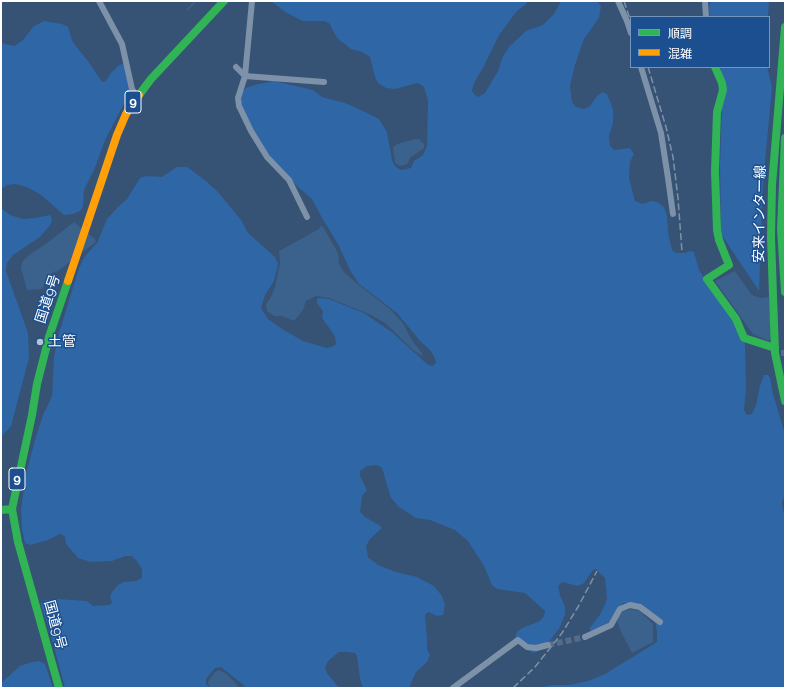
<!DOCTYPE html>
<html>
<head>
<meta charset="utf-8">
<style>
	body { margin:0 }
	#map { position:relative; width:786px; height:689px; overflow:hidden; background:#365274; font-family:Raleway,"Noto Sans JP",sans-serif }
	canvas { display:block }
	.frame { position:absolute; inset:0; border:2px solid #fff; pointer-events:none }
	.legend { position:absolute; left:630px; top:16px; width:140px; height:52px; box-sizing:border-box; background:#1b4f8f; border:1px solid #7695bc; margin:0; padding:5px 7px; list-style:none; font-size:12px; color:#fff }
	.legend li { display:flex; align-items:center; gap:8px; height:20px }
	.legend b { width:20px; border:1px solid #7695bc }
</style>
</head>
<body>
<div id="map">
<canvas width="786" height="689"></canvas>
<div class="frame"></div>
<ul class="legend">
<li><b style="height:5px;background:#30b455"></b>順調</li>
<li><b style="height:5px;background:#ff9f0a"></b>混雑</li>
</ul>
</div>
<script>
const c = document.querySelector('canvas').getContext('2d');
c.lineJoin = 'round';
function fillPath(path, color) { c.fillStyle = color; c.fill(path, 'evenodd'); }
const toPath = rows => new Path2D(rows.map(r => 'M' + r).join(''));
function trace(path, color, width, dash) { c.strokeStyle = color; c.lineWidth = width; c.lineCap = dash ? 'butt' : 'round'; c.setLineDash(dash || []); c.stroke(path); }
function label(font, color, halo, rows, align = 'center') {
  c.font = font + ' Raleway,"Noto Sans JP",sans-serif'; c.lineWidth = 3; c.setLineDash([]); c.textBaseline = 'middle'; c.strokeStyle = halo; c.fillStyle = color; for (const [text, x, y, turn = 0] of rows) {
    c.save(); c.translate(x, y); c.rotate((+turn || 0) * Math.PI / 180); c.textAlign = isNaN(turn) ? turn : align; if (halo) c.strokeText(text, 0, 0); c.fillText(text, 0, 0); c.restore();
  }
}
fillPath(toPath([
	[271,1,528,1,525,5,517,11,499,35,484,66,474,83,472,91,475,95,478,97,485,93,498,71,503,56,509,47,526,31,543,25,554,14,561,1,597,1,601,6,599,18,584,39,575,65,570,86,572,102,576,107,584,109,590,106,596,97,602,92,607,94,613,109,613,123,609,136,610,146,614,150,630,148,634,154,630,162,629,178,635,201,642,204,652,201,657,202,664,207,667,216,668,233,672,250,676,253,685,253,690,251,694,252,699,270,740,332,745,344,746,389,744,410,747,415,752,414,756,405,760,386,764,375,768,375,770,378,773,394,785,434,785,495,782,502,783,511,785,514,785,688,538,688,553,685,569,685,588,681,605,674,657,642,657,631,654,615,648,609,636,603,623,603,617,609,610,621,603,627,592,631,589,629,601,613,607,599,605,578,596,569,593,570,584,583,578,586,562,582,558,586,560,595,565,607,565,614,560,627,549,642,541,650,534,653,523,648,515,637,517,632,522,628,540,621,544,616,545,611,525,593,497,589,492,585,484,566,468,541,455,530,430,520,416,518,399,507,391,498,382,468,377,465,367,466,360,471,360,476,367,490,362,496,360,512,365,517,379,525,382,528,370,539,366,546,368,557,378,565,396,572,417,577,434,586,442,596,445,605,443,615,437,616,428,612,425,615,427,639,427,649,430,655,427,662,416,672,409,688,363,688,360,679,357,656,355,653,347,652,339,652,329,660,325,667,327,673,339,688,247,688,221,667,215,668,206,679,206,684,210,688,65,688,50,632,41,605,41,603,46,600,58,599,87,601,93,606,109,605,112,603,110,596,112,592,118,585,124,582,136,581,142,578,142,569,137,561,132,556,125,556,112,561,91,562,78,558,66,544,65,537,63,535,60,534,48,540,34,544,30,545,25,543,22,530,21,509,26,474,35,440,43,415,52,396,54,357,59,333,79,268,85,256,97,243,107,219,118,207,127,199,140,178,146,176,162,177,177,167,187,167,206,181,218,192,241,220,248,233,275,257,278,264,274,281,265,295,261,308,268,319,282,329,303,341,326,348,332,347,336,344,335,336,322,318,323,311,317,303,317,299,318,298,329,299,364,313,393,333,427,364,432,366,436,363,434,356,429,349,420,341,397,313,359,284,350,270,339,246,321,216,312,199,298,187,276,165,261,143,243,111,240,100,241,94,246,88,254,85,274,81,313,90,322,97,345,103,361,110,379,119,387,132,392,160,395,166,401,170,411,168,414,161,423,155,427,146,428,101,424,87,418,83,395,89,386,88,378,83,375,77,370,57,362,52,351,49,337,38,329,23,324,21,303,21,285,12],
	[711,1,769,1,768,17,710,17,709,9,710,2],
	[44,21,62,24,68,27,72,40,75,45,88,61,102,82,106,81,110,74,119,65,124,64,129,86,129,94,126,100,106,138,94,170,84,190,83,207,80,211,73,214,64,215,41,195,29,188,16,184,7,185,1,189,1,43,14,46,22,41,34,26],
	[720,67,767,67,772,87,763,183,759,291,721,234,720,164,723,81],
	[1,208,10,215,23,219,35,218,50,215,52,219,51,224,40,237,13,255,7,263,6,271,28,333,29,358,11,426,1,437],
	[39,661,45,664,53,688,1,688,1,683,20,666,32,662]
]), '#2f66a5');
fillPath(toPath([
	[416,139,419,139,424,144,424,148,410,158,407,164,400,166,398,165,395,162,393,147,397,144],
	[74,222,95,239,96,242,58,271,53,272,47,278,42,289,27,290,21,268,22,262,29,255,47,243],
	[320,226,323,227,338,253,339,264,344,272,355,282,390,309,403,323,411,339,422,353,422,356,413,350,385,323,371,315,329,298,316,296,306,301,303,310,294,321,282,316,274,316,267,311,266,304,271,297,275,287,280,263,279,251,319,229],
	[735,271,752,295,761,298,769,297,771,336,769,341,753,334,715,281],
	[631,609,640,611,653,624,653,642,632,653,621,632,618,623,618,618,623,611],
	[219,670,227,674,238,686,236,688,212,688,209,686,208,683,209,680,215,672]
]), '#3b618d');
trace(toPath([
	[187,10,196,1]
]), '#3b618d', 1.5);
trace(toPath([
	[781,353,785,353],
	[548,645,585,637]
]), '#546c89', 6, [6, 3]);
trace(toPath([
	[99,1,122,44,132,89,137,97],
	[252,1,245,76,238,98,239,106,251,131,267,157,289,180,307,217],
	[618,1,627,21,631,33],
	[705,1,706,17],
	[236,67,245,76,324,82],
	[641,67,661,133,668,178,673,214],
	[585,637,611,625,620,609,630,605,640,607,660,622],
	[453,688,518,640,527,647,536,648,548,645]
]), '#7d92a8', 6);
trace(toPath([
	[785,27,772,185,771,237,775,353,785,401],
	[715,67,722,83,723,90,717,112,715,171,717,230,719,240,729,265,707,279,736,319,744,338,775,348],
	[139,95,151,79,224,1],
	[785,138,781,229,785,292],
	[1,510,12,509],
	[59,688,18,542,12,509,32,415,37,384,49,337,68,281]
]), '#30b455', 8);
trace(toPath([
	[68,281,117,135,126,114,139,95]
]), '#ff9f0a', 8);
trace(toPath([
	[624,1,631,22],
	[648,67,666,127,673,157,678,198,682,252],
	[513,688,535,667,562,633,578,607,597,571]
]), '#7e92a7', 1.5, [7, 3]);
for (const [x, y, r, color] of [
	[40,342,4,"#b9c2ce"]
]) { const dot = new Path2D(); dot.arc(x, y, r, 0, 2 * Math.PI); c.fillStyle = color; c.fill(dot); trace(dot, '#1b4f8f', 1.5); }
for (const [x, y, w] of [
	[133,102,16],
	[17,479,16]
]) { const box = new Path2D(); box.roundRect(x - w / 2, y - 11, w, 22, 3); c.fillStyle = '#1b4f8f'; c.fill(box); trace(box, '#fff', 1); }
label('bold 13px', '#fff', null, [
	["9",133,102],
	["9",17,479]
]);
label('14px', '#fff', '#1b4f8f', [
	["安来インター線",760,214,-89],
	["国道9号",48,299,-72],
	["国道9号",55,625,75]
]);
label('14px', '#fff', '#1b4f8f', [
	["土管",48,342]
], 'left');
</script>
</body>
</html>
